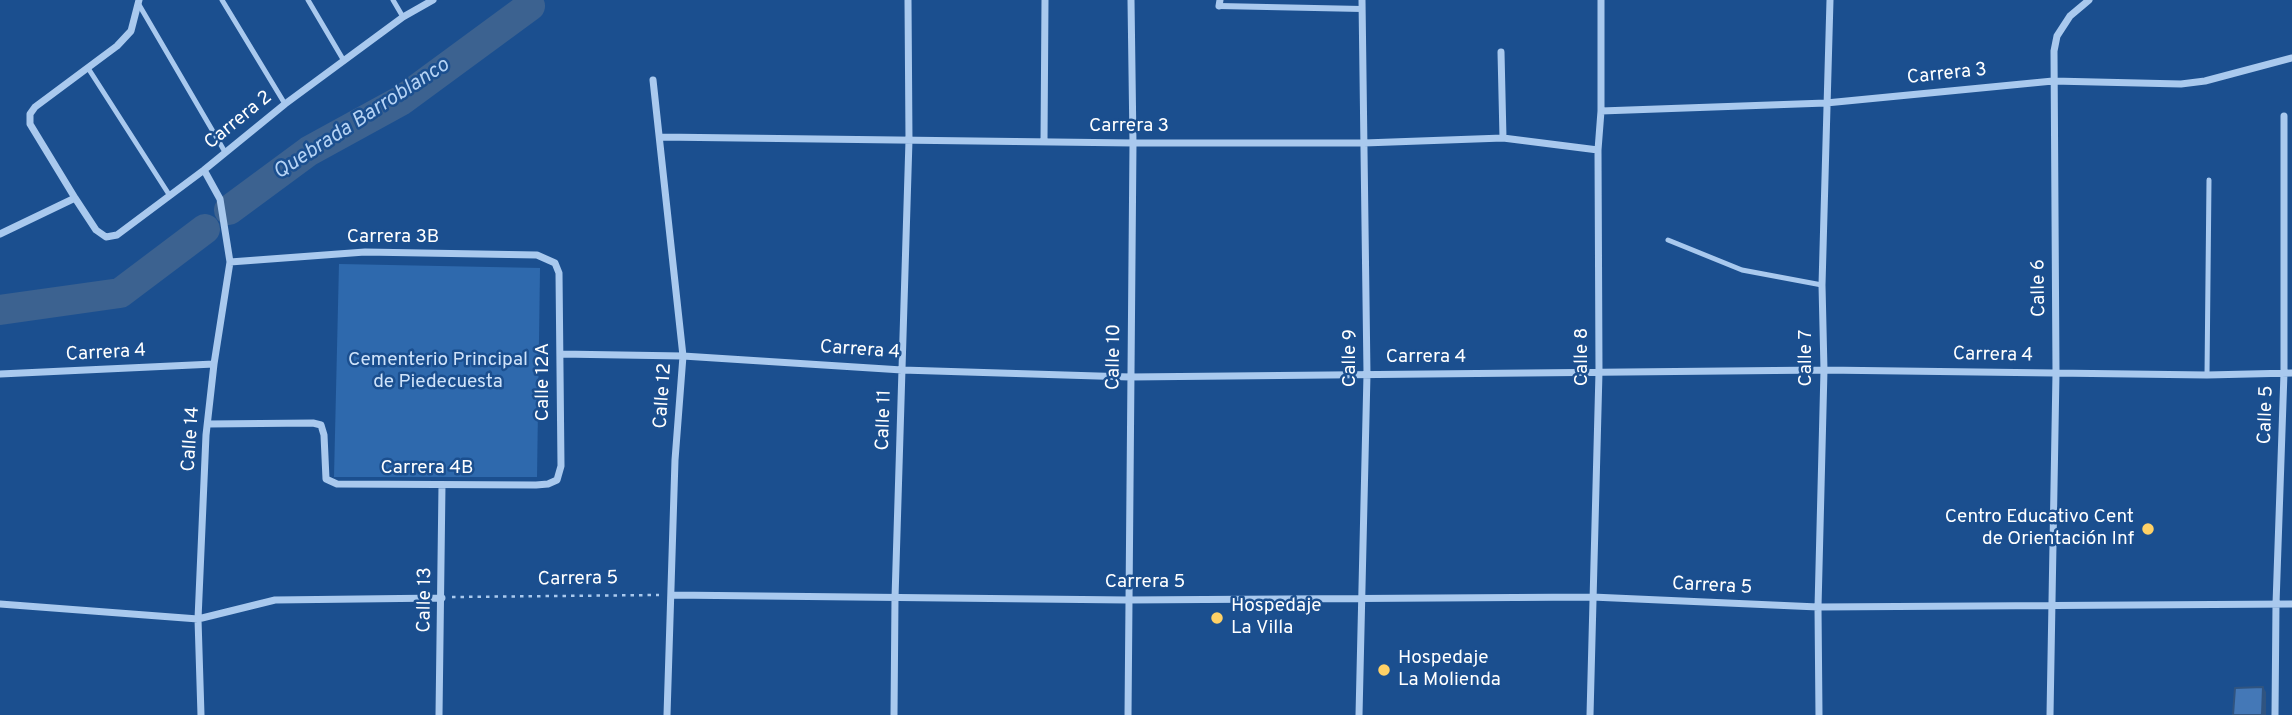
<!DOCTYPE html>
<html>
<head>
<meta charset="utf-8">
<style>
	body { margin:0 }
	canvas { display:block; background:#1b4f8f }
</style>
</head>
<body>
<canvas width="2292" height="715"></canvas>
<script>
const c = document.querySelector('canvas').getContext('2d');
c.lineJoin = 'round';
function fillPath(path, color) { c.fillStyle = color; c.fill(path, 'evenodd'); }
const toPath = rows => new Path2D(rows.map(r => 'M' + r).join(''));
function trace(path, color, width, dash) { c.strokeStyle = color; c.lineWidth = width; c.lineCap = dash ? 'butt' : 'round'; c.setLineDash(dash || []); c.stroke(path); }
function label(font, color, halo, rows, align = 'center') {
  c.font = font + ' Overpass,sans-serif'; c.lineWidth = 5; c.setLineDash([]); c.textBaseline = 'middle'; c.strokeStyle = halo; c.fillStyle = color; for (const [text, x, y, turn = 0] of rows) {
    c.save(); c.translate(x, y); c.rotate((+turn || 0) * Math.PI / 180); c.textAlign = isNaN(turn) ? turn : align; if (halo) c.strokeText(text, 0, 0); c.fillText(text, 0, 0); c.restore();
  }
}
fillPath(toPath([
	[339,264,540,268,537,477,334,477]
]), '#2e69ad');
trace(toPath([
	[229,210,309,151,402,100,530,6],
	[0,310,120,293,205,229]
]), '#3c6290', 30);
trace(toPath([
	[452,597,659,595]
]), '#a9c9ee', 2.5, [3.5, 5]);
trace(toPath([
	[222,0,285,104],
	[308,0,344,61],
	[393,0,403,17],
	[138,3,225,152],
	[88,68,170,196],
	[1668,240,1742,270,1822,285],
	[2207,375,2209,180]
]), '#a9c9ee', 5);
trace(toPath([
	[1219,6,1362,9]
]), '#a9c9ee', 6);
trace(toPath([
	[139,0,131,31,117,46,35,107,30,114,30,124,75,198,96,230,106,237,117,235,204,170,285,104,403,17,433,0],
	[1219,6,1220,0],
	[1501,52,1503,138],
	[653,80,683,356,675,460,667,715],
	[1601,111,1826,103,2053,81,2181,84,2205,81,2292,58],
	[660,137,1133,143,1364,143,1503,138,1598,150],
	[1044,142,1045,0],
	[0,234,75,198],
	[560,354,683,356,902,370,1130,377,1824,370,2207,375,2292,373],
	[0,374,214,364],
	[208,424,313,423,321,425,324,435,326,479,337,484,536,485,548,484,557,480,561,466,559,273,555,263,537,255,365,252,230,262],
	[671,595,1127,600,1592,597,1818,607,2292,604],
	[0,604,198,619,275,600,442,598],
	[201,715,198,619,206,435,214,364,230,262,220,199,204,170],
	[439,715,442,485],
	[894,715,895,598,909,140,908,0],
	[1128,715,1133,143,1131,0],
	[1359,715,1367,374,1362,0],
	[1590,715,1599,372,1598,150,1601,111,1601,0],
	[1819,715,1818,607,1824,370,1822,285,1830,0],
	[2050,715,2056,373,2054,51,2057,36,2070,16,2089,0],
	[2275,715,2276,604,2284,373,2284,116]
]), '#a9c9ee', 7);
fillPath(toPath([
	[2263,687,2266,692,2266,715,2262,715]
]), '#305480');
const building = toPath([
	[2263,687,2262,715,2233,715,2235,688,2263,687]
]);
fillPath(building, '#4478b7');
trace(building, '#305480', 2);
for (const [x, y, r, color] of [
	[2148,529,7,"#ffd166"],
	[1217,618,7,"#ffd166"],
	[1384,670,7,"#ffd166"]
]) { const dot = new Path2D(); dot.arc(x, y, r, 0, 2 * Math.PI); c.fillStyle = color; c.fill(dot); trace(dot, '#1b4f8f', 2.5); }
label('19px', '#fff', '#1b4f8f', [
	["Carrera 3",1947,75,-6],
	["Carrera 2",239,121,-39],
	["Carrera 3",1129,127],
	["Carrera 3B",393,238],
	["Calle 6",2040,288,-91],
	["Carrera 4",860,351,4],
	["Carrera 4",106,354,-3],
	["Carrera 4",1993,356,1],
	["Calle 10",1115,357,-89],
	["Calle 8",1583,357,-90],
	["Calle 9",1351,358,-90],
	["Carrera 4",1426,358],
	["Calle 7",1807,358,-90],
	["Calle 12A",544,382,-90],
	["Calle 12",664,396,-86],
	["Calle 5",2267,415,-88],
	["Calle 11",885,420,-88],
	["Calle 14",192,439,-86],
	["Carrera 4B",427,469],
	["Carrera 5",578,580,-1],
	["Carrera 5",1145,583],
	["Carrera 5",1712,587,3],
	["Calle 13",426,600,-89]
]);
label('19px', '#cfe3fa', '#1b4f8f', [
	["Cementerio Principal",438,361],
	["de Piedecuesta",438,383]
]);
label('19px', '#fff', '#1b4f8f', [
	["Centro Educativo Cent",2134,518,"right"],
	["de Orientación Inf",2134,540,"right"],
	["Hospedaje",1231,607],
	["La Villa",1231,629],
	["Hospedaje",1398,659],
	["La Molienda",1398,681]
], 'left');
label('italic 21px', '#b5d3f5', '#1b4f8f', [
	["Quebrada Barroblanco",362,120,-33]
]);
</script>
</body>
</html>
